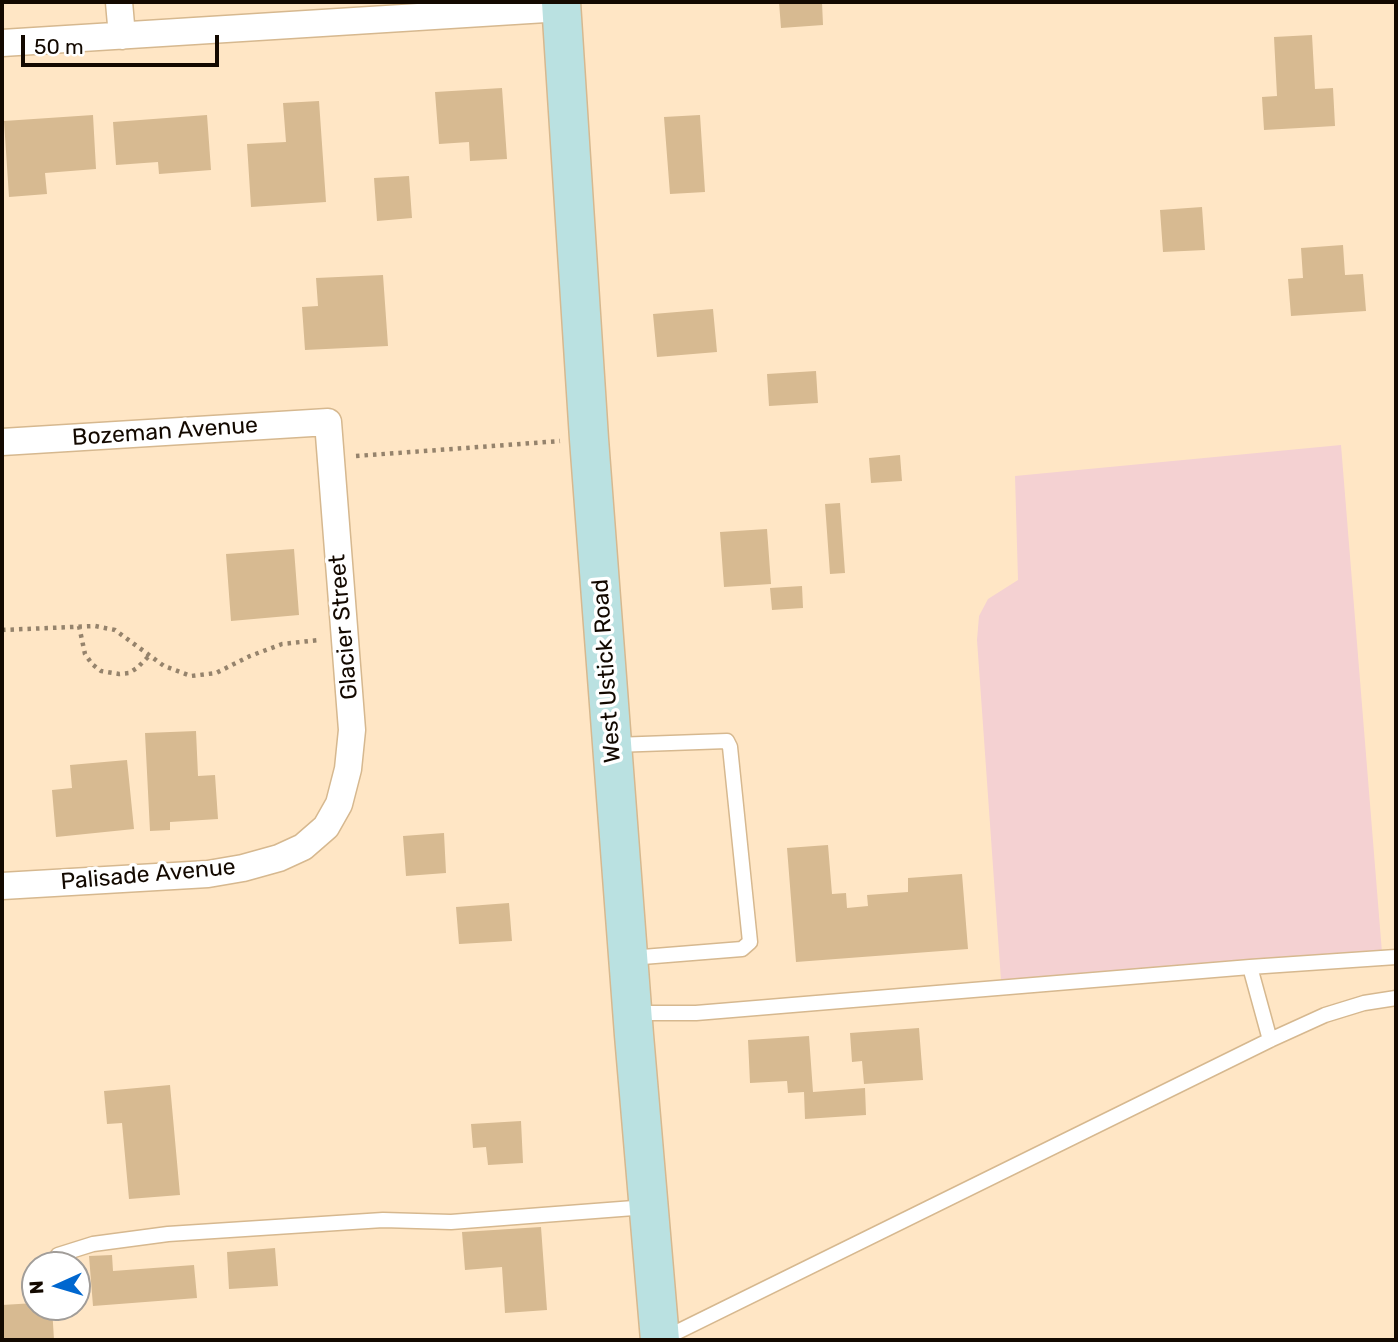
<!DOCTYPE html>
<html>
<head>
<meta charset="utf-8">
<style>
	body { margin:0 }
	#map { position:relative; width:1398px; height:1342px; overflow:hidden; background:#ffe6c5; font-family:Rubik,sans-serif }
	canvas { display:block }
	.frame { position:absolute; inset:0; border:4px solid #130900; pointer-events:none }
	.north { position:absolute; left:21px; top:1251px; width:70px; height:70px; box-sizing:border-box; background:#fff; border:2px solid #a19d99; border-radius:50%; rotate:266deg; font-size:19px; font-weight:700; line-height:28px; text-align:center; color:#130900 }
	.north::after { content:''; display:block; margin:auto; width:24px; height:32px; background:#0067cf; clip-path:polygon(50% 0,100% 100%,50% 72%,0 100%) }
	.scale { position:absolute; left:21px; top:35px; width:198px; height:32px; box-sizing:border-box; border:4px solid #130900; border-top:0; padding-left:9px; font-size:21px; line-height:24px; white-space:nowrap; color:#130900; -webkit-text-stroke:5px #fff; paint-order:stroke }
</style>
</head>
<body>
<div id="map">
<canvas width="1398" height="1342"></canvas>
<div class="frame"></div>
<div class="north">N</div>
<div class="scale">50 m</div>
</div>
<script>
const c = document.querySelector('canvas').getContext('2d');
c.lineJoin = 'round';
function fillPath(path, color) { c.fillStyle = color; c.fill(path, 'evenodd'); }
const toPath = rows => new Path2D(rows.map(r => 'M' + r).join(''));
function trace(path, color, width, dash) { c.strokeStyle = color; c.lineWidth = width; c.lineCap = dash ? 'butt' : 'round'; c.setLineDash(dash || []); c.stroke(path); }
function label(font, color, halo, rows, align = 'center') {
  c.font = font + ' Rubik,sans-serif'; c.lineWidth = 7; c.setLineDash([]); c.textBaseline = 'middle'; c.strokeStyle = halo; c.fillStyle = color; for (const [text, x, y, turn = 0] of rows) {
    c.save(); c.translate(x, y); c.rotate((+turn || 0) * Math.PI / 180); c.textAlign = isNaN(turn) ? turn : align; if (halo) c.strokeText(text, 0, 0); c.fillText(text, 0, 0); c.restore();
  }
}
fillPath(toPath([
	[1341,445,1383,965,1249,974,1246,961,1001,980,977,640,979,616,988,599,1018,580,1015,476]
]), '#f4d1d2');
fillPath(toPath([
	[779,2,822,2,823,25,781,28],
	[1312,35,1315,89,1333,88,1335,126,1264,130,1262,97,1277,96,1274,37],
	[502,88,507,159,470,161,469,142,439,144,435,92],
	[319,101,326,202,251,207,247,144,286,142,283,103],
	[93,115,96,169,45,173,47,194,9,197,4,121],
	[207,115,211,170,159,174,158,162,116,165,113,122],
	[700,115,705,192,670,194,664,117],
	[409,176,412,218,377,221,374,178],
	[1202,207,1205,250,1163,252,1160,210],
	[1343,245,1345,275,1363,274,1366,311,1291,316,1288,279,1303,278,1301,248],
	[383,275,388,346,305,350,302,307,318,306,316,278],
	[713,309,717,352,657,357,653,314],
	[816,371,818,403,769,406,767,374],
	[900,455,902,481,871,483,869,458],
	[840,503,845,573,830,574,825,504],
	[767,529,771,584,724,587,720,532],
	[294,549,299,615,231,621,226,554],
	[802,586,803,608,772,610,770,588],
	[196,731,198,776,215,775,218,819,170,822,170,830,150,831,145,733],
	[127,760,134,829,56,837,52,790,72,788,70,765],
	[444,833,446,873,406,876,403,836],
	[828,845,832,894,846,893,847,908,868,906,867,895,908,892,908,878,962,874,968,949,796,962,787,848],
	[509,903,512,941,459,944,456,907],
	[919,1028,923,1080,864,1084,862,1061,852,1062,850,1033],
	[809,1036,813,1092,865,1088,866,1115,805,1119,804,1092,788,1093,787,1081,750,1083,748,1040],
	[170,1085,180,1195,129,1199,122,1123,107,1124,104,1091],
	[521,1121,523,1163,488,1165,486,1147,473,1148,471,1124],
	[541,1227,547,1310,505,1313,502,1267,465,1270,462,1232],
	[275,1248,278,1286,229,1289,227,1252],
	[112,1255,113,1271,194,1265,197,1298,93,1306,89,1256],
	[35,1303,35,1307,52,1307,54,1340,2,1340,2,1305]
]), '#d7ba91');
const lane = toPath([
	[614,745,727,741,730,747,750,942,742,949,630,958],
	[1250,967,1270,1040],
	[634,1013,696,1013,1250,967,1396,957],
	[58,1255,93,1244,168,1234,383,1220,451,1222,647,1207],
	[663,1339,1270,1040,1325,1015,1364,1003,1396,998]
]);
const street = toPath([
	[119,2,122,36],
	[2,43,562,8],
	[2,442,328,422,352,730,348,769,339,804,326,827,303,847,279,858,243,868,208,874,2,886]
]);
const secondary = toPath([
	[561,2,589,439,634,1035,660,1340]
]);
trace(lane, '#d6b88f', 17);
trace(street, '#d6b88f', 29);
trace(secondary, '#d6b88f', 41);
trace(toPath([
	[356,456,560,441],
	[79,626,85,654,92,664,101,671,119,674,129,673,137,668,150,655],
	[2,630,95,626,115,630,164,666,191,676,216,673,250,656,282,644,319,640]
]), '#95836c', 4.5, [3.5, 5]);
trace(lane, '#fff', 14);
trace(street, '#fff', 26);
trace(secondary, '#bae1e1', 38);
label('23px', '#130900', '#fff', [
	["Bozeman Avenue",165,432,-4],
	["Glacier Street",344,627,-95],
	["West Ustick Road",607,671,-94],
	["Palisade Avenue",148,875,-5]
]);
</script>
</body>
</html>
